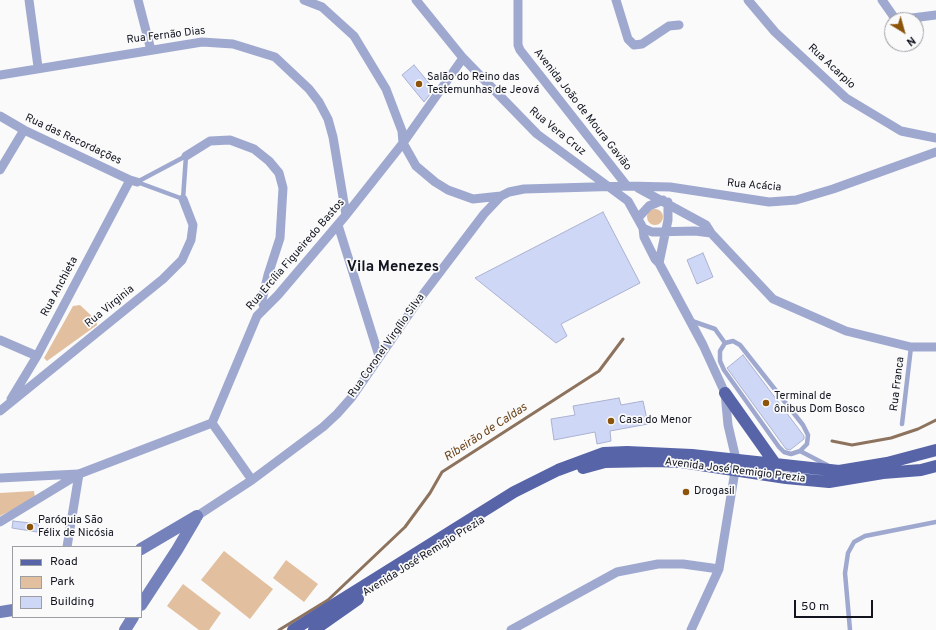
<!DOCTYPE html>
<html>
<head>
<meta charset="utf-8">
<style>
	body { margin:0 }
	#map { position:relative; width:936px; height:630px; overflow:hidden; background:#fafafa; font-family:Overpass,sans-serif }
	canvas { display:block }
	.legend { position:absolute; left:12px; top:546px; width:130px; height:72px; box-sizing:border-box; background:#fafafa; border:1px solid #9d9ea3; margin:0; padding:5px 7px; list-style:none; font-size:12px; color:#121520 }
	.legend li { display:flex; align-items:center; gap:8px; height:20px }
	.legend b { width:20px; border:1px solid #9d9ea3 }
	.north { position:absolute; left:884px; top:12px; width:40px; height:40px; box-sizing:border-box; background:#fafafa; border:1px solid #9d9ea3; border-radius:50%; rotate:143deg; font-size:11px; font-weight:700; line-height:16px; text-align:center; color:#121520 }
	.north::after { content:''; display:block; margin:auto; width:14px; height:18px; background:#8c530a; clip-path:polygon(50% 0,100% 100%,50% 72%,0 100%) }
	.scale { position:absolute; left:794px; top:600px; width:79px; height:18px; box-sizing:border-box; border:2px solid #121520; border-top:0; padding-left:5px; font-size:12px; line-height:14px; white-space:nowrap; color:#121520; -webkit-text-stroke:3px #fafafa; paint-order:stroke }
</style>
</head>
<body>
<div id="map">
<canvas width="936" height="630"></canvas>
<ul class="legend">
<li><b style="height:5px;background:#5764a8"></b>Road</li>
<li><b style="height:11px;background:#e2bf9e"></b>Park</li>
<li><b style="height:11px;background:#cfd7f7"></b>Building</li>
</ul>
<div class="north">N</div>
<div class="scale">50 m</div>
</div>
<script>
const c = document.querySelector('canvas').getContext('2d');
c.lineJoin = 'round';
function fillPath(path, color) { c.fillStyle = color; c.fill(path, 'evenodd'); }
const toPath = rows => new Path2D(rows.map(r => 'M' + r).join(''));
function trace(path, color, width, dash) { c.strokeStyle = color; c.lineWidth = width; c.lineCap = dash ? 'butt' : 'round'; c.setLineDash(dash || []); c.stroke(path); }
function label(font, color, halo, rows, align = 'center') {
  c.font = font + ' Overpass,sans-serif'; c.lineWidth = 3.5; c.setLineDash([]); c.textBaseline = 'middle'; c.strokeStyle = halo; c.fillStyle = color; for (const [text, x, y, turn = 0] of rows) {
    c.save(); c.translate(x, y); c.rotate((+turn || 0) * Math.PI / 180); c.textAlign = isNaN(turn) ? turn : align; if (halo) c.strokeText(text, 0, 0); c.fillText(text, 0, 0); c.restore();
  }
}
fillPath(toPath([
	'647 217a8 8 0 1 1 16 0a8 8 0 1 1-16 0Z',
	[80,305,97,321,97,325,47,361,44,358,73,306],
	[34,491,35,498,0,516,0,493],
	[224,551,273,589,250,619,201,580],
	[286,560,318,584,304,602,273,578],
	[183,584,221,613,209,630,199,630,167,606]
]), '#e2bf9e');
trace(toPath([
	[832,441,852,445,891,438,918,429,936,420],
	[279,630,328,600,405,527,430,493,442,472,599,371,623,339]
]), '#8d735d', 3);
const building = toPath([
	[414,65,434,89,424,102,402,75,414,65],
	[603,212,640,283,561,324,567,336,556,343,475,278,603,212],
	[703,253,713,277,697,284,687,260,703,253],
	[743,355,804,436,804,439,790,450,786,449,727,368,743,355],
	[619,398,621,405,643,401,648,424,610,431,611,441,597,444,595,432,554,440,551,419,575,415,573,406,619,398],
	[13,521,39,524,37,532,12,528,13,521]
]);
fillPath(building, '#cfd7f7');
trace(building, '#abb2d1', 1);
trace(toPath([
	[186,156,183,199,137,182,186,156],
	[692,321,715,329,725,343],
	[902,424,911,347],
	[800,451,807,444,808,435,803,425,740,345,733,341,725,343,720,351,720,361,724,370,779,447,784,452,791,454,800,451,827,465],
	[850,630,845,573,848,553,854,542,865,536,936,522]
]), '#9fa9d0', 4.5);
trace(toPath([
	[29,0,38,67],
	[138,0,151,50],
	[304,0,322,7,354,36,386,89,402,131,403,143,416,166,435,182,448,190,473,199,501,196],
	[416,0,463,58,537,134,628,201,643,228,644,237,655,259,659,263,703,345,725,393,728,425,736,459,735,471,719,569,691,630],
	[518,0,518,45,520,50,627,186],
	[616,0,628,39,634,45,642,44,669,26,679,25],
	[748,0,775,32,846,98,901,131,936,138],
	[882,0,896,20],
	[896,20,936,15],
	[0,75,202,42,233,44,275,57,309,89,319,102,328,119,333,137,346,215],
	[0,116,24,130,130,180,137,182],
	[186,156,210,141,230,140,254,149,269,161,279,173,283,188,280,238,268,275,262,300,264,308],
	[0,170,24,130],
	[638,188,706,225,711,233,773,299,846,331,911,347,936,347],
	[638,218,649,206,663,200],
	[338,225,379,356],
	[643,228,652,232,695,231,711,233],
	[659,263,668,220,668,202],
	[0,340,37,356],
	[11,399,37,356,130,180],
	[0,411,163,279,182,260,191,240,193,225,183,199],
	[212,423,252,480],
	[0,478,78,474],
	[197,516,252,480,323,427,337,414,352,397,418,301,484,214,501,196,509,192,524,189,627,186,670,187,769,202,796,200,833,189,936,152],
	[0,522,79,474,212,423,257,316,278,295,346,215,403,143,463,58],
	[67,547,79,474],
	[511,630,617,572,658,564,683,564,719,569]
]), '#9fa9d0', 9);
trace(toPath([
	[141,549,197,516],
	[141,605,177,550,197,516],
	[0,612,13,610],
	[125,630,133,617]
]), '#7481ba', 12);
trace(toPath([
	[725,393,776,465],
	[583,468,605,462,657,461,681,462,786,478,829,482,883,473,921,470,936,466],
	[293,630,514,492,558,470,604,453,627,452,692,455,839,471,887,463,936,450],
	[314,630,358,599]
]), '#5764a8', 12);
for (const [x, y, r, color] of [
	[419,84,4,"#8c530a"],
	[766,403,4,"#8c530a"],
	[611,421,4,"#8c530a"],
	[686,492,4,"#8c530a"],
	[30,527,4,"#8c530a"]
]) { const dot = new Path2D(); dot.arc(x, y, r, 0, 2 * Math.PI); c.fillStyle = color; c.fill(dot); trace(dot, '#fafafa', 1.5); }
label('11px', '#121520', '#fafafa', [
	["Rua Fernão Dias",166,36,-7],
	["Rua Acarpio",831,67,43],
	["Avenida João de Moura Gavião",582,110,52],
	["Rua Vera Cruz",557,132,39],
	["Rua das Recordações",73,140,25],
	["Rua Acácia",754,186,5],
	["Rua Ercília Figueiredo Bastos",296,255,-49],
	["Rua Anchieta",60,287,-62],
	["Rua Virginia",110,307,-39],
	["Rua Coronel Virgílio Silva",387,346,-55],
	["Rua Franca",898,384,-83],
	["Avenida José Remigio Prezia",735,471,7],
	["Avenida José Remigio Prezia",424,557,-32]
]);
label('11px', '#121520', '#fafafa', [
	["Salão do Reino das",427,78],
	["Testemunhas de Jeová",427,91],
	["Terminal de",774,397],
	["ônibus Dom Bosco",774,410],
	["Casa do Menor",619,421],
	["Drogasil",694,492],
	["Paróquia São",38,521],
	["Félix de Nicósia",38,534]
], 'left');
label('italic 12px', '#6b4319', '#fafafa', [
	["Ribeirão de Caldas",486,433,-33]
]);
label('bold 15px', '#121520', '#fafafa', [
	["Vila Menezes",393,268]
]);
</script>
</body>
</html>
